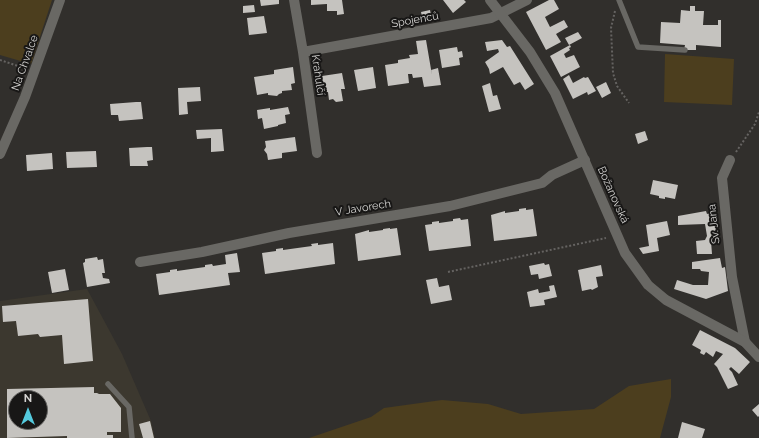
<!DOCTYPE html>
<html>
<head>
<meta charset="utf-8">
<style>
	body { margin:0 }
	#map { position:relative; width:759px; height:438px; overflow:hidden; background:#312f2c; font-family:Raleway,sans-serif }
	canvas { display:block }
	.north { position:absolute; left:8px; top:390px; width:40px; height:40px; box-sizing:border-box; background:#181716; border:1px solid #646361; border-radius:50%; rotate:0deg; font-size:11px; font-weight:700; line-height:16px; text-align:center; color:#d5d4d2 }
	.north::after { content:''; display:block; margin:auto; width:14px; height:18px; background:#54cadd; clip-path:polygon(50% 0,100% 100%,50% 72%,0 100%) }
</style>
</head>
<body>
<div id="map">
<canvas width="759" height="438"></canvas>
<div class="north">N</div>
</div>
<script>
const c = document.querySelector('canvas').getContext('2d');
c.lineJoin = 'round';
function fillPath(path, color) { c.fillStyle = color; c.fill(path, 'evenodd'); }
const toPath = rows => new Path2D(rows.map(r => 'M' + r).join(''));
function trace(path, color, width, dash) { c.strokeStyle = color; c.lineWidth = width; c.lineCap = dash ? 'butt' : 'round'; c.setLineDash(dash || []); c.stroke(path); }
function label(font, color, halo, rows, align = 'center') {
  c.font = font + ' Raleway,sans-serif'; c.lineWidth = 4; c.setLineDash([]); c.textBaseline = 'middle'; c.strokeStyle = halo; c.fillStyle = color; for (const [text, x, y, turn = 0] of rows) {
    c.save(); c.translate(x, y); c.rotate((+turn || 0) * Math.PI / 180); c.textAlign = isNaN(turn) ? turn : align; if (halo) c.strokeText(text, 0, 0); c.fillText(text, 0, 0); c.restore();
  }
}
fillPath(toPath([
	[87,289,122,354,151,421,155,438,0,438,0,301],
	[16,398,40,398,40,422,16,422]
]), '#3c382f');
fillPath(toPath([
	[0,0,52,0,31,64,0,55],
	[665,54,734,59,732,105,664,102],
	[671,379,671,397,660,438,309,438,371,417,384,408,442,400,488,404,521,414,594,409,629,386]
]), '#4c3e1e');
fillPath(toPath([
	[260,0,279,0,279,4,261,6],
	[311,0,342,0,344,14,337,15,337,11,327,11,327,4,311,5],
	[443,0,464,0,466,2,453,13],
	[549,0,554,0,559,9,545,17,550,27,564,20,568,27,556,34,561,42,546,50,526,12],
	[254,5,255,12,243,13,243,6],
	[690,6,695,6,695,11,704,11,703,25,718,25,718,20,721,20,721,47,696,45,696,50,684,50,685,45,660,43,661,22,680,23,681,10,690,11],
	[430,10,432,20,423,22,421,12],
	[264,16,267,33,249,35,247,18],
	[578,32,582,38,569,45,565,38],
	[426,40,432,75,431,70,438,68,441,85,424,87,422,77,413,78,412,74,408,74,409,83,388,86,385,65,398,63,398,60,410,58,409,55,418,54,416,41],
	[502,40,507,47,510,46,534,84,525,90,520,82,514,85,503,67,490,74,489,69,485,62,499,52,498,49,487,51,485,42],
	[570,45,571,47,569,48,570,50,564,54,566,58,574,55,580,67,561,77,550,56],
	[457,47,458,52,462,51,463,57,459,58,460,65,442,68,439,50],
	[293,67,295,83,291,84,292,90,282,91,282,93,279,94,277,96,268,95,268,93,257,95,254,77,274,74,274,70],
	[373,67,376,88,358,91,354,70],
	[342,73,345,89,341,89,343,101,336,102,333,99,329,100,328,92,324,92,323,87,322,86,322,76],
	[569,75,573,83,584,77,585,78,588,77,596,91,588,95,587,92,573,99,563,79],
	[606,82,611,93,602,98,596,87],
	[490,83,493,96,497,95,501,109,489,112,482,86],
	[200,87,201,101,187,102,188,114,179,115,178,88],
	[136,102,141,102,143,119,119,121,118,115,111,115,110,104],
	[288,107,290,114,285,115,286,123,278,125,278,126,264,129,262,118,258,119,257,110,270,108,270,110],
	[222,129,224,151,211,152,211,138,197,139,196,130],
	[645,131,648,140,638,144,635,134],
	[295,137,297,151,282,153,282,158,268,160,267,154,264,150,266,147,265,141],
	[147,147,152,147,153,160,147,161,148,166,130,166,129,148],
	[96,151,97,167,67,168,66,152],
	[52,153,53,169,27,171,26,155],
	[653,180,678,185,675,199,665,197,665,199,659,198,659,196,650,194],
	[526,208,526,210,533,209,537,236,494,241,491,215,505,211,505,213,519,211,519,209],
	[715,210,720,241,711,241,712,254,697,254,696,241,705,240,707,236,705,224,678,225,678,216,706,211,707,214,710,213,710,211],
	[460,218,461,220,468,219,471,246,429,251,425,225,432,224,432,222,439,221,439,223,453,221,453,219],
	[667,221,670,235,657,238,659,251,643,254,639,248,649,246,646,225],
	[390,228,390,229,397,228,401,255,358,261,355,234,369,230,369,232,383,230,383,229],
	[318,243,318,245,333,243,335,264,265,274,262,253,276,251,276,249,283,248,283,250,312,246,311,244],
	[237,253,240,272,228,273,230,285,159,295,156,274,170,272,170,270,177,269,177,271,205,267,205,265,212,264,213,266,226,264,225,255],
	[97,257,98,260,103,259,105,273,102,273,103,278,109,279,110,283,87,287,83,263,85,262,85,259],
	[720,258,722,268,725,267,728,291,706,299,674,289,677,280,693,285,708,285,709,272,701,271,700,269,692,269,692,262],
	[544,263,545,265,549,264,552,276,539,279,538,274,531,275,529,266],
	[601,265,603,276,596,277,598,287,592,290,591,289,582,291,578,270],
	[65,269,69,290,52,293,48,272],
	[437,278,439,287,449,285,452,300,431,304,426,280],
	[554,285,557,297,544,300,545,305,530,307,527,292,538,289,539,293,550,291,549,286],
	[88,299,93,361,64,364,62,335,40,337,38,334,18,336,16,321,3,322,2,306],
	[700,330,735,348,750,362,739,374,731,367,729,369,732,372,738,385,728,389,717,367,714,364,723,354,716,351,713,357,706,352,704,355,700,353,701,350,692,345],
	[94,387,94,393,97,393,99,394,110,394,121,408,121,432,107,432,107,435,113,435,113,438,67,438,67,436,7,438,7,389],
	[16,398,40,398,40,422,16,422],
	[759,404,759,416,758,417,752,410],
	[150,421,154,438,143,438,139,424],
	[682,422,705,429,702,438,678,438]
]), '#c5c3bf');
trace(toPath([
	[615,11,611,28,613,73,617,86,629,103],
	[0,60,24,68],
	[736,152,755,124,759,112],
	[448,272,606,238]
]), '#656361', 2, [2, 2]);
trace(toPath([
	[619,0,638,47,685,50],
	[108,384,129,407,132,438]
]), '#696864', 5.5);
trace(toPath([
	[294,0,303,52,317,153],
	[303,52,491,18,527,0],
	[0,154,25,97,60,0],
	[730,160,722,178,732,277,745,342],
	[140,262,202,252,289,233,450,206,542,183,552,175,585,160]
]), '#696864', 10);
trace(toPath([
	[490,0,530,52,555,93,625,253,648,285,666,300,745,342,759,357]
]), '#696864', 10);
label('11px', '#d5d4d2', '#181716', [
	["Spojenců",415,20,-10],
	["Na Chvalce",25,63,-70],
	["Krahulčí",318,75,82],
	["Božanovská",613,195,66],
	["V Javorech",363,208,-9],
	["Sv. Jana",714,224,-96]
]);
</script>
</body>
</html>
